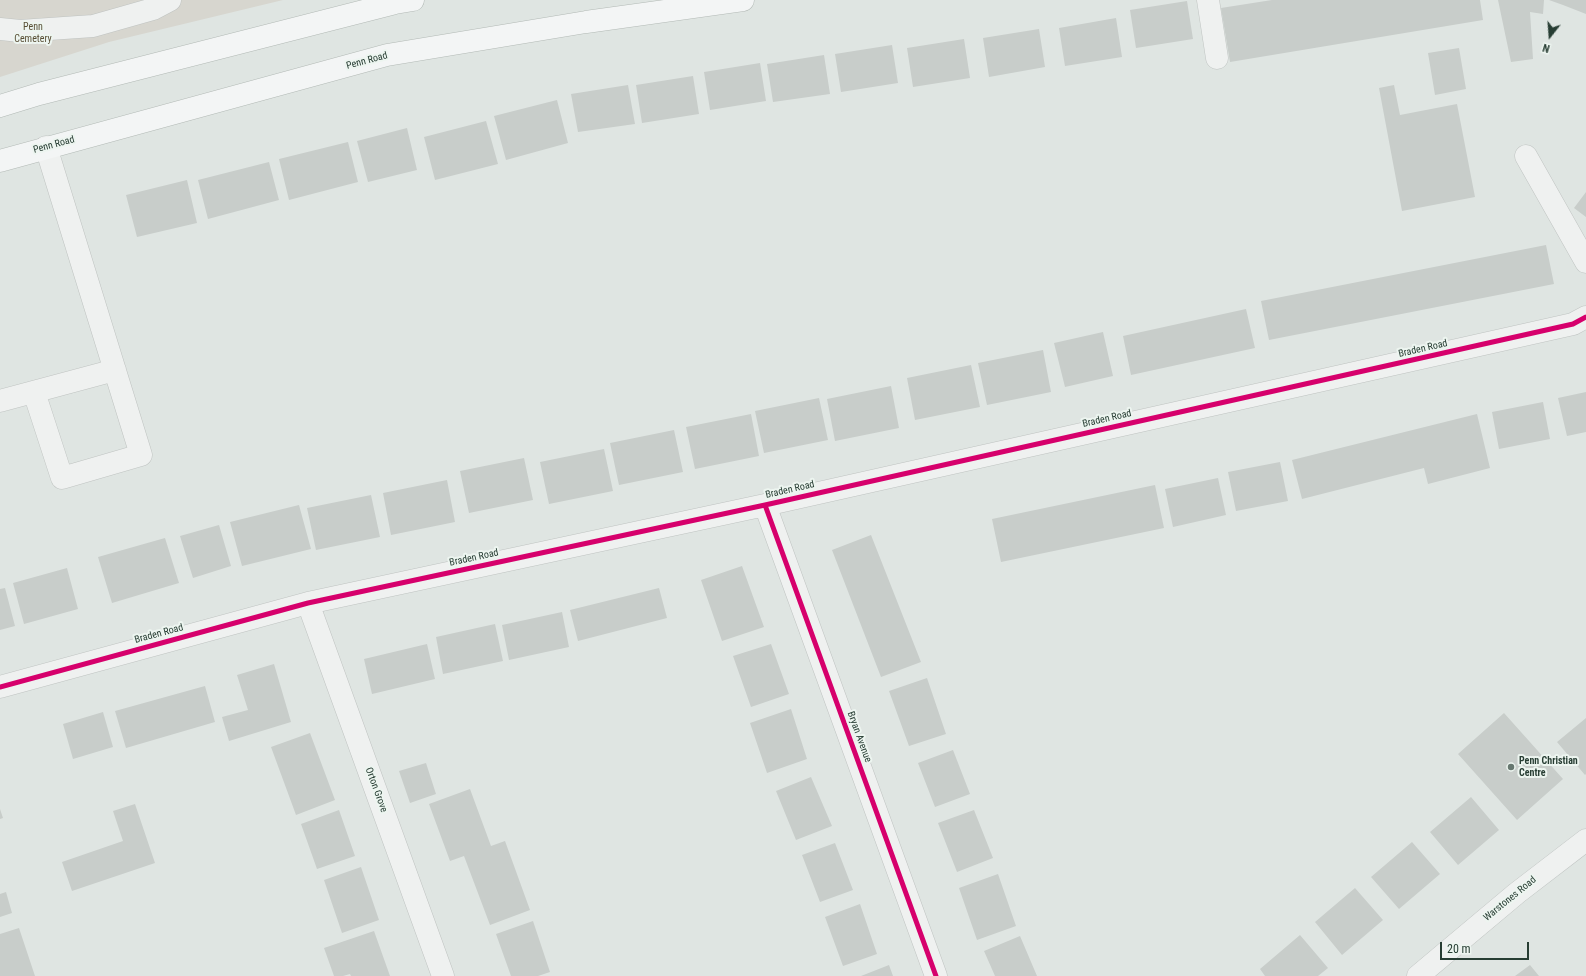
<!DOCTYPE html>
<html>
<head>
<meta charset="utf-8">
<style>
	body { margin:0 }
	#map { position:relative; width:1586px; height:976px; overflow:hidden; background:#dfe5e2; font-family:"Roboto Condensed",sans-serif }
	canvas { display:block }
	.north { position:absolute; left:1530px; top:16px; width:40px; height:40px; -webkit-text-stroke:3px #edf5f0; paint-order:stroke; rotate:197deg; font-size:11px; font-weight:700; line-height:16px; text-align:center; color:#273d33 }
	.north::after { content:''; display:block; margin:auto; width:14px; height:18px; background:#273d33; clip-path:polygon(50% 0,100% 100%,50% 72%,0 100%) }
	.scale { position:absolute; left:1440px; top:942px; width:89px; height:18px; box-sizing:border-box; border:2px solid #273d33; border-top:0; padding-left:5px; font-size:12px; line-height:14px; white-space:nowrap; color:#273d33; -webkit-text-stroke:3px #edf5f0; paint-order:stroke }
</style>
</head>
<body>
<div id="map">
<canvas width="1586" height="976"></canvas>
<div class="north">N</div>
<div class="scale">20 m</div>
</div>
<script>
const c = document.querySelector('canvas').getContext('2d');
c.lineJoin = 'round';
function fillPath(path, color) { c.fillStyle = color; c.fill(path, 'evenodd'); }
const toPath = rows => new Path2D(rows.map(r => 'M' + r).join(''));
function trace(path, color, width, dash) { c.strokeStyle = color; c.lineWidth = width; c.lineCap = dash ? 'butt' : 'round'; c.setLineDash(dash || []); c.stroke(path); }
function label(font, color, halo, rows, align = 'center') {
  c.font = font + ' "Roboto Condensed",sans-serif'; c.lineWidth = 4; c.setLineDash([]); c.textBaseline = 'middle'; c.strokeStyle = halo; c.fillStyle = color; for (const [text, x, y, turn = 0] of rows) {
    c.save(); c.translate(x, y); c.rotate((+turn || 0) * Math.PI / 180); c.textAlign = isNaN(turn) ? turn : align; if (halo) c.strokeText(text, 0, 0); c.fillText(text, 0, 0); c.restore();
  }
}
fillPath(toPath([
	[0,0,283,0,109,42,0,77]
]), '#d7d6cf');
fillPath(toPath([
	[1272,0,1480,0,1483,20,1230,62,1221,8],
	[1498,0,1544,0,1543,14,1530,12,1533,59,1511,62],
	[1549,0,1586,0,1586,14,1563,5],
	[1187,1,1193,39,1136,48,1130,10],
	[1116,18,1122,57,1065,66,1059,28],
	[1039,29,1045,67,989,77,983,38],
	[964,39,970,78,913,87,907,48],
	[892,45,898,83,841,92,835,54],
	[1459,48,1466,89,1435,95,1428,53],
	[824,55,830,94,773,102,767,64],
	[760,63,766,101,710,110,704,72],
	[693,76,699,114,642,123,636,85],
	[628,85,635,124,578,132,571,94],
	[1394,85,1400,115,1457,104,1475,197,1402,211,1379,88],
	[557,100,568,143,506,160,494,116],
	[486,121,498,164,435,180,424,137],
	[407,128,417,170,368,182,357,141],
	[348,142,358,182,289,200,279,159],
	[269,162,279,200,208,219,198,180],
	[187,180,197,223,137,237,126,195],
	[1586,192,1586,217,1574,208],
	[1546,245,1554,284,1269,340,1261,301],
	[1246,309,1255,348,1131,375,1123,336],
	[1103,332,1113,376,1065,387,1054,343],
	[1043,350,1051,392,987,405,978,363],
	[971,365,980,407,915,420,907,378],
	[891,386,899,428,835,441,827,399],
	[1586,392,1586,432,1567,436,1558,398],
	[819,398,828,440,764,453,755,411],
	[1543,402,1550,439,1499,449,1492,412],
	[751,414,759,456,695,469,686,427],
	[1477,414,1490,468,1428,484,1424,468,1302,499,1292,460],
	[674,430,683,472,619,485,610,443],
	[604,449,613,491,549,504,540,462],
	[524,458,533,500,469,513,460,471],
	[1280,462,1288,501,1236,511,1228,472],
	[1218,478,1226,515,1173,527,1165,489],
	[447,480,455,522,391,535,383,493],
	[1155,485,1164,528,1001,562,992,519],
	[371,495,380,537,316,550,307,508],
	[299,505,311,549,242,566,230,522],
	[219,525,231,566,193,578,180,536],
	[871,535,921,662,881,677,832,550],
	[165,538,179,583,112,603,98,557],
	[742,566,764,627,722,641,701,580],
	[67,568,78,609,24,624,13,583],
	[5,588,15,626,0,630,0,589],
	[659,588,667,618,578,641,570,610],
	[562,612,569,647,509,660,502,625],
	[495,624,503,661,443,674,436,637],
	[427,644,435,679,372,694,364,659],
	[771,644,789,694,751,707,733,656],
	[274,664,291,722,229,741,222,717,248,710,237,675],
	[927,678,946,734,909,746,889,691],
	[205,686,215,722,126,748,115,711],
	[791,709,807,759,767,773,750,723],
	[103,712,113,747,73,759,63,724],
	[1504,713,1563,779,1517,820,1458,754],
	[1586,718,1586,774,1585,775,1557,742],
	[310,733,335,800,296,815,271,747],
	[953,750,970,794,935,807,918,763],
	[426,763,436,794,410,803,399,771],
	[811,777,832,826,796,840,776,791],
	[470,789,491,846,505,841,530,910,490,925,464,856,450,861,429,804],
	[1471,797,1499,830,1458,865,1430,832],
	[135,804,155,863,72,891,62,862,123,841,113,811],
	[0,809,3,818,0,819],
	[339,810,355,856,317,869,301,824],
	[974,810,993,858,957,872,938,823],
	[1412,842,1440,874,1399,909,1371,877],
	[835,843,853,890,820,902,802,855],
	[361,867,379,920,342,933,324,880],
	[998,874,1016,926,977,940,959,888],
	[1355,888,1383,920,1342,955,1315,922],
	[6,892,12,913,0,917,0,894],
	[860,904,877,954,843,966,825,917],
	[533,921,550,972,538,976,511,976,496,934],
	[19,928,35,976,0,976,0,934],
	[374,931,390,976,351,976,350,974,343,976,334,976,324,948],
	[1300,935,1328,968,1318,976,1265,976,1260,969],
	[1020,936,1037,976,995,976,984,951],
	[889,965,893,976,861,976],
	[1530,965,1539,976,1515,976]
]), '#c8cdca');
const minor = toPath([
	[1208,0,1217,58],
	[0,29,20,31,93,26,153,9,170,0],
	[1526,156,1586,262],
	[34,392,62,478,141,455,46,147],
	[0,401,115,370],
	[765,505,936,976],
	[308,603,443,976],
	[0,687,308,603,765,505,1573,324,1586,317],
	[1418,976,1517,893,1586,840]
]);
const highway = toPath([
	[0,106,39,94,395,3,413,0],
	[0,161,387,55,586,22,743,0]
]);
trace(minor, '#bfc3c1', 23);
trace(highway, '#b2b9b5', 23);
trace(minor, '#eff1f0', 22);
trace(highway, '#f3f5f5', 22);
trace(toPath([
	[765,505,936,976],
	[0,687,308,603,765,505,1573,324,1586,317]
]), '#d6006c', 5);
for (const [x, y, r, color] of [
	[1511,767,4,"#677870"]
]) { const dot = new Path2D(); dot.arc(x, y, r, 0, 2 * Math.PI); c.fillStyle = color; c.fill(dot); trace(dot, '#edf5f0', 1.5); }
label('10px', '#584e35', '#edf5f0', [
	["Penn",33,27],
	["Cemetery",33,39]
]);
label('10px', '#273d33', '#edf5f0', [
	["Penn Road",367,61,-15],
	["Penn Road",54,145,-15],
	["Braden Road",1423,349,-13],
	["Braden Road",1107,419,-13],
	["Braden Road",790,490,-13],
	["Braden Road",474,558,-12],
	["Braden Road",159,634,-15],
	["Bryan Avenue",859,737,70],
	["Orton Grove",376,790,70],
	["Warstones Road",1510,899,-39]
]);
label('bold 10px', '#273d33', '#edf5f0', [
	["Penn Christian",1519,761],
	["Centre",1519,773]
], 'left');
</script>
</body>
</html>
